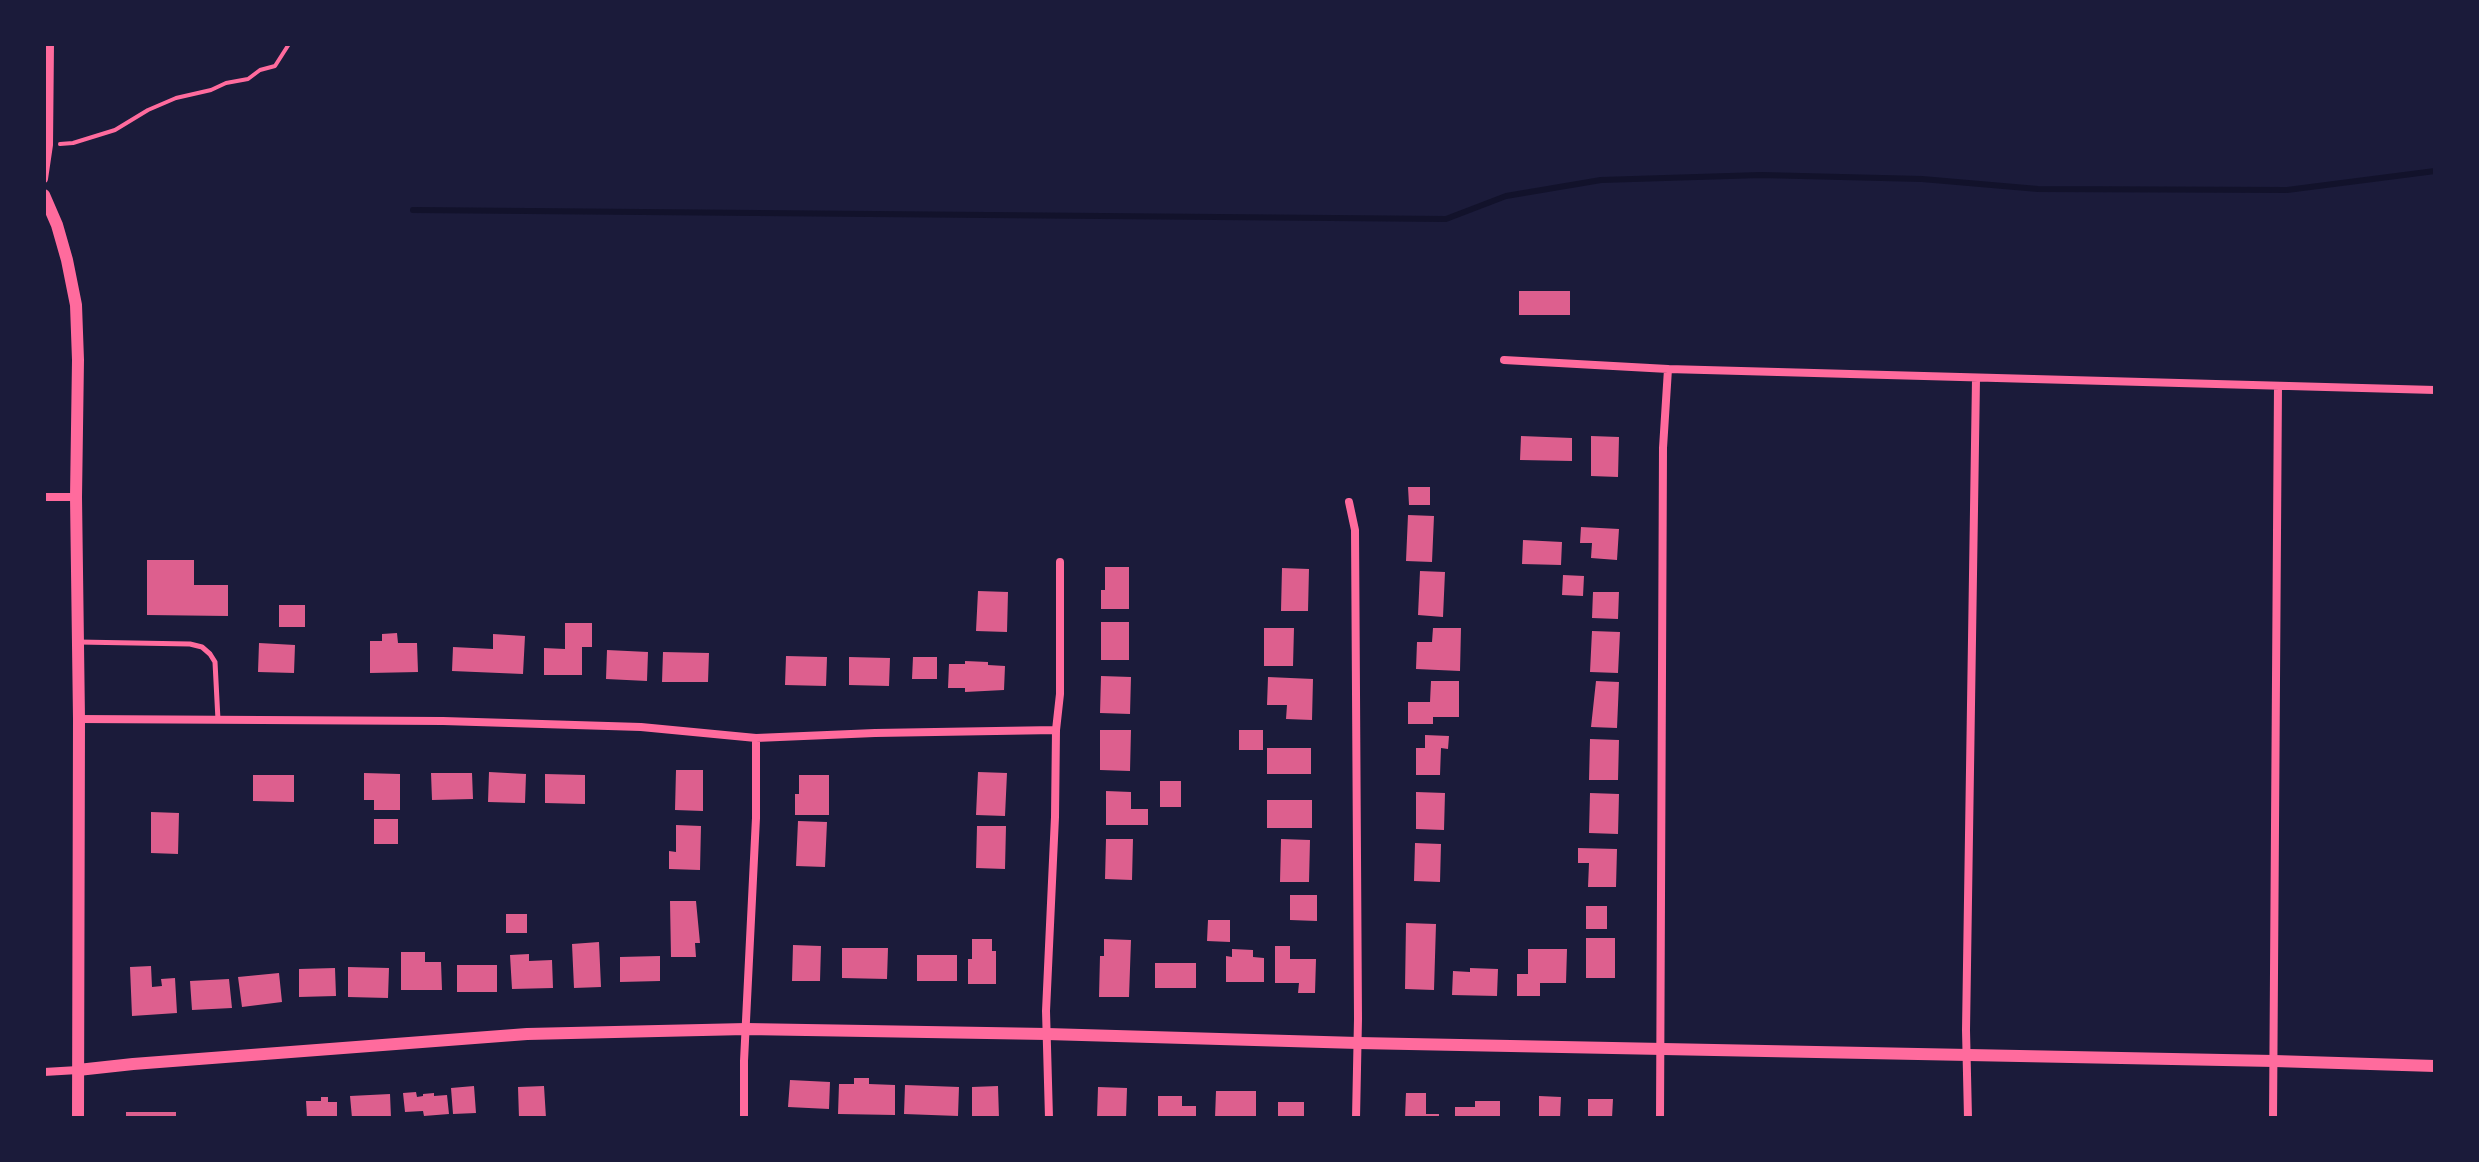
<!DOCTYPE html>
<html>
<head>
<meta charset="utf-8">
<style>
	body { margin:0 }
	#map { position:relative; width:2479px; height:1162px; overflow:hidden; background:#1b1b3a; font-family:"Noto Sans",sans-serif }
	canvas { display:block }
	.frame { position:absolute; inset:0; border:46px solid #1b1b3a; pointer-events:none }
</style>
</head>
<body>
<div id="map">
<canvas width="2479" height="1162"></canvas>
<div class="frame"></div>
</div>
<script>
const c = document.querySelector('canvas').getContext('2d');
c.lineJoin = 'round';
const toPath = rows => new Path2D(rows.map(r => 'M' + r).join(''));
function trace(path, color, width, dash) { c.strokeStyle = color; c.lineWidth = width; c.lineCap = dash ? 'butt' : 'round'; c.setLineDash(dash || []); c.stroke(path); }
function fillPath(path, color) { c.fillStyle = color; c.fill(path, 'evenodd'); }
trace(toPath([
	[413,210,1446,219,1506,196,1601,180,1761,175,1922,179,2038,189,2287,190,2435,171]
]), '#12122b', 6);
fillPath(toPath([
	[1519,291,1570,291,1570,315,1519,315],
	[1521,436,1572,438,1572,461,1520,460],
	[1591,436,1619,437,1618,477,1591,476],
	[1408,487,1430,487,1430,505,1409,505],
	[1408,515,1434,516,1432,562,1406,561],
	[1581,527,1619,529,1617,560,1591,558,1592,543,1580,543],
	[1523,540,1562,542,1561,565,1522,564],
	[147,560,194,560,194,585,228,585,228,616,147,615],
	[1105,567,1129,567,1129,609,1101,609,1101,590,1105,590],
	[1282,568,1309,569,1308,611,1281,611],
	[1420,571,1445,572,1443,617,1418,615],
	[1563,575,1584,576,1583,596,1562,595],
	[978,591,1008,592,1007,632,976,631],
	[1593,592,1619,592,1618,619,1592,618],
	[279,605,305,605,305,627,279,627],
	[1101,622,1129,622,1129,660,1101,660],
	[565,623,592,623,592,647,582,647,582,675,544,675,544,648,565,649],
	[1264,628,1294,628,1293,666,1264,666],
	[1433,628,1461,628,1460,671,1416,669,1417,642,1432,642],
	[1592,631,1620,632,1618,673,1590,672],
	[397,633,398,643,417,643,418,672,370,673,370,641,382,641,382,634],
	[493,634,525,636,523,674,452,671,453,647,493,649],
	[259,643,295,645,294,673,258,672],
	[607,650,648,652,647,681,606,679],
	[663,652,709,653,708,682,662,682],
	[786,656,827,657,826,686,785,685],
	[849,657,890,658,889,686,849,685],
	[913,657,937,657,937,679,912,679],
	[965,661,988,662,988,665,1005,666,1004,690,965,692,965,688,948,688,949,664,965,664],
	[1101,676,1131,677,1130,714,1100,713],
	[1268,677,1313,679,1312,720,1286,719,1287,705,1267,705],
	[1431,681,1459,681,1459,717,1433,717,1433,724,1408,724,1408,702,1430,702],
	[1596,681,1619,682,1617,728,1591,727],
	[1100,730,1131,730,1130,771,1100,770],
	[1239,730,1263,730,1263,750,1239,750],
	[1425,735,1449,736,1448,749,1441,748,1440,775,1416,775,1416,748,1425,748],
	[1590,739,1619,740,1618,780,1589,780],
	[1267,748,1311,748,1311,774,1267,774],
	[676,770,703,770,703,811,675,810],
	[489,772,526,774,525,803,488,802],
	[978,772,1007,773,1005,816,976,815],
	[364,773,400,774,400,810,374,810,374,800,364,800],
	[431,773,472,773,473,799,432,800],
	[545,774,585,775,585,804,545,803],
	[253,775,294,775,294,802,253,801],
	[799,775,829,775,829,815,795,815,795,794,799,794],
	[1160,781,1181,781,1181,807,1160,807],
	[1106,791,1131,792,1131,809,1148,809,1148,825,1106,825],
	[1416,792,1445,793,1444,830,1416,829],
	[1590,793,1619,794,1618,834,1589,833],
	[1267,800,1312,800,1312,828,1267,828],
	[151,812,179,813,178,854,151,853],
	[374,819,398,819,398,844,374,844],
	[798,821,827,822,825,867,796,866],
	[676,825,701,826,700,870,669,869,669,851,676,852],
	[977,826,1006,826,1005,869,976,868],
	[1106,839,1133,839,1132,880,1105,879],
	[1281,839,1310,840,1309,882,1280,882],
	[1415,843,1441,844,1440,882,1414,881],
	[1578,848,1617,849,1616,887,1588,887,1589,863,1578,863],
	[1290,895,1317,895,1317,921,1290,920],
	[670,901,696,901,700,943,695,943,696,957,671,957],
	[1586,906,1607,906,1607,929,1586,929],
	[506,914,527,914,527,933,506,933],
	[1208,920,1230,920,1230,942,1207,941],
	[1406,923,1436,924,1434,990,1405,989],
	[1586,938,1615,938,1615,978,1586,978],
	[972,939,992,939,992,951,996,951,996,984,968,984,968,959,972,959],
	[1104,939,1131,940,1129,997,1099,997,1100,956,1104,956],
	[599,942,601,987,574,988,572,944],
	[793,945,821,946,820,981,792,981],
	[1275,946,1290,946,1290,959,1316,959,1315,993,1298,993,1299,983,1275,983],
	[842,948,888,948,887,979,842,978],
	[1232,949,1253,950,1253,957,1264,958,1264,982,1226,982,1226,956,1232,957],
	[1528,949,1567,949,1566,983,1540,983,1540,996,1517,996,1517,974,1528,974],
	[401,952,425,952,425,962,441,962,442,990,401,990],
	[529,954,529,961,552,960,553,988,512,989,510,955],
	[917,955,957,955,957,981,917,981],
	[660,956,660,981,620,982,620,957],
	[1155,963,1196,963,1196,988,1155,988],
	[457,965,497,965,497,992,457,992],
	[151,966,152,987,162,986,161,979,175,978,177,1013,132,1016,130,967],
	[348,967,389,968,388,998,348,997],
	[335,968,336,996,299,997,299,969],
	[1470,968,1498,969,1497,996,1452,995,1453,971,1470,972],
	[279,973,282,1002,242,1007,238,977],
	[229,979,232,1008,192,1010,190,981],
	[854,1078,869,1078,869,1084,895,1085,895,1115,838,1114,839,1084,854,1084],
	[790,1080,830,1082,829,1109,788,1107],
	[905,1085,959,1087,958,1116,904,1114],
	[474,1086,476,1113,453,1114,451,1088],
	[544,1086,546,1118,519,1118,518,1087],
	[998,1086,999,1118,972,1118,972,1087],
	[1098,1087,1127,1088,1126,1118,1097,1118],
	[1216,1091,1256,1091,1256,1118,1215,1118],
	[416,1092,417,1097,423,1096,423,1094,434,1093,434,1096,447,1095,449,1114,424,1116,423,1111,405,1112,403,1093],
	[1406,1093,1426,1093,1426,1114,1439,1114,1439,1118,1405,1118],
	[390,1094,391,1118,352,1118,350,1096],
	[1158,1096,1182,1096,1182,1106,1196,1106,1196,1118,1158,1118],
	[1539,1096,1561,1097,1560,1118,1539,1118],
	[321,1097,328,1097,328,1102,337,1102,337,1118,307,1118,306,1101,321,1101],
	[1588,1099,1613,1099,1612,1118,1588,1118],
	[1475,1101,1500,1101,1500,1118,1455,1118,1455,1107,1475,1107],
	[1278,1102,1304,1102,1304,1118,1278,1118],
	[126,1112,176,1112,176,1118,126,1118]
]), '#dd5f8e');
trace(toPath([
	[60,144,73,143,115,130,148,110,176,98,211,90,226,83,248,79,260,70,275,66,289,44]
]), '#ff6b9d', 4);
trace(toPath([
	[78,642,190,644,202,647,210,654,215,662,218,720]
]), '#ff6b9d', 5);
trace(toPath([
	[44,179,49,145,50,44],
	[1504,360,1668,369,2435,390],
	[44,497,76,497],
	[1349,502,1355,530,1358,1019,1356,1118],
	[79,719,443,721,641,727,756,738,875,733,1056,730],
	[44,1072,78,1070],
	[744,1118,744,1061,756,818,756,738],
	[1049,1118,1046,1011,1055,817,1056,730,1060,694,1060,562],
	[1660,1118,1663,448,1668,369],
	[1968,1118,1966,1030,1976,379],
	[2273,1118,2278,386]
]), '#ff6b9d', 8);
trace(toPath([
	[44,195,57,225,67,260,76,305,78,360,76,497,79,719,78,1118],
	[78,1070,133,1064,527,1034,746,1029,1047,1034,1358,1043,2274,1061,2435,1066]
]), '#ff6b9d', 12);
</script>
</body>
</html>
